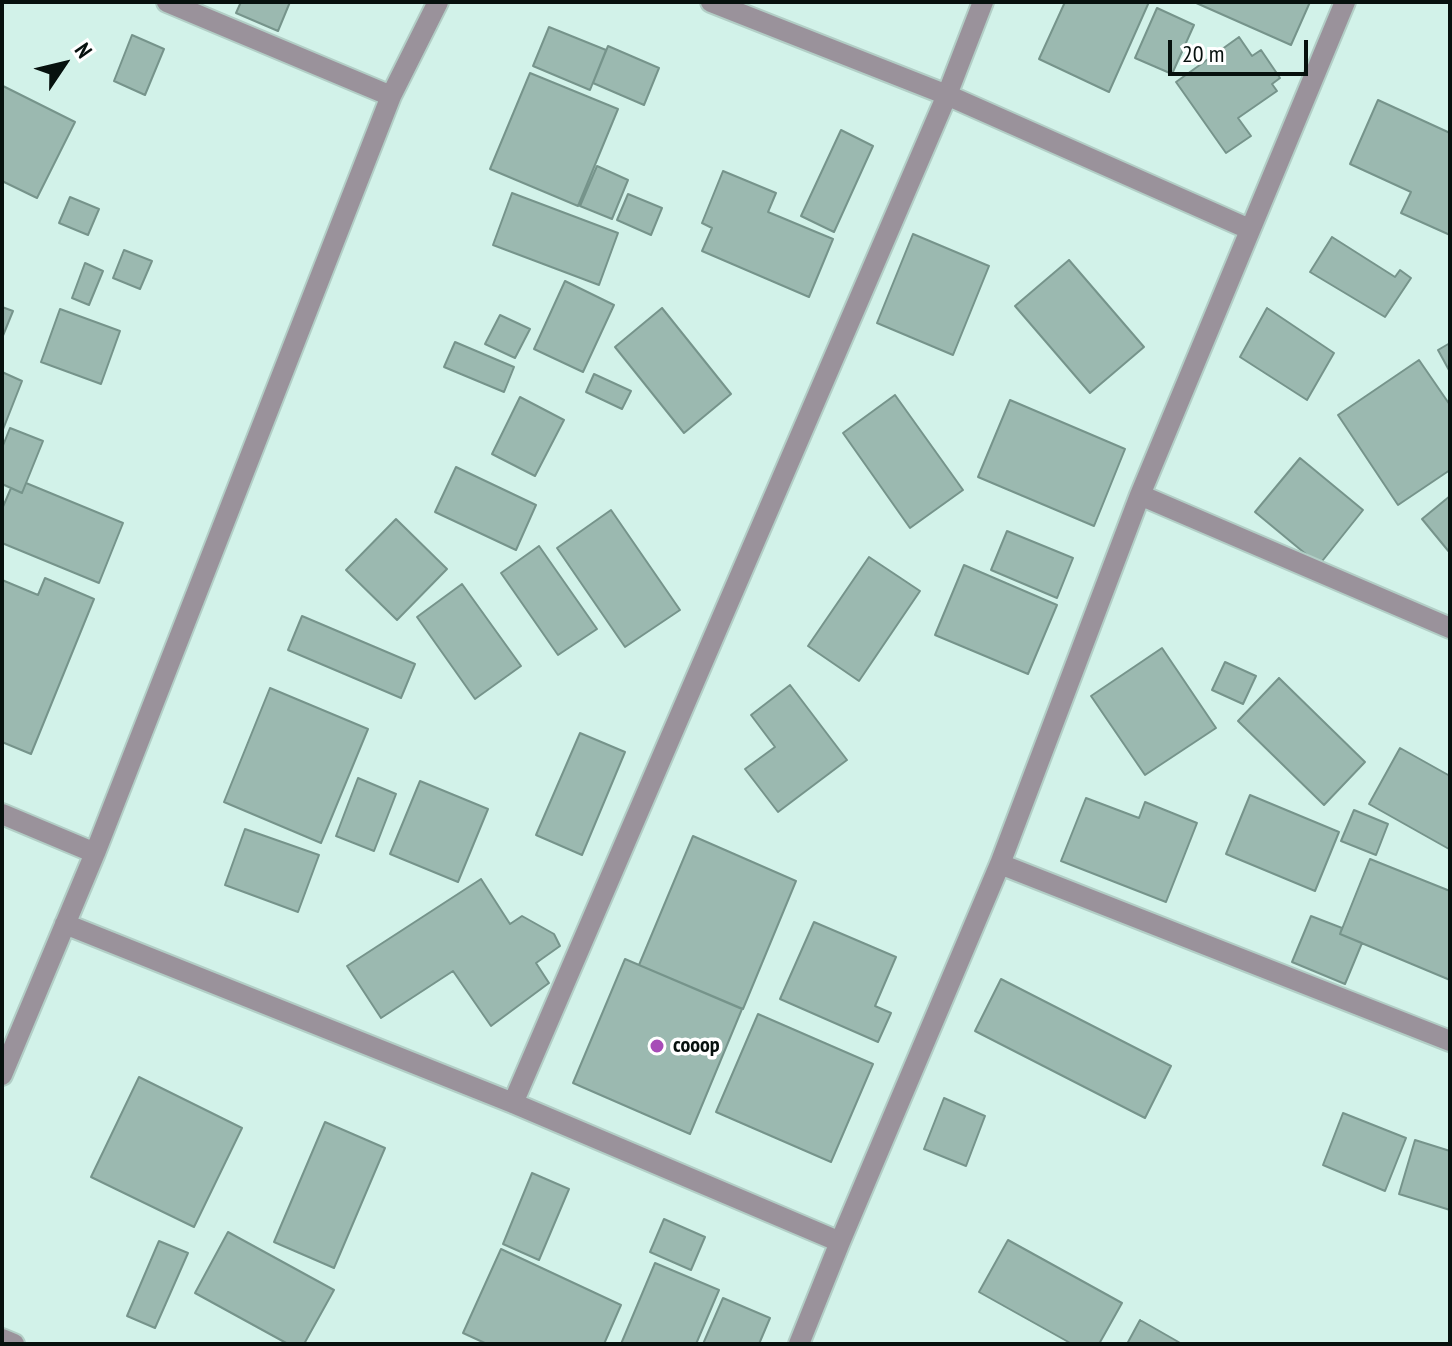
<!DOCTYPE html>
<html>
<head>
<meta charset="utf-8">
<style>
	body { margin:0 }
	#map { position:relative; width:1452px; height:1346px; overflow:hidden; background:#d2f2e9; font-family:"PT Sans Narrow",sans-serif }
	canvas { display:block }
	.frame { position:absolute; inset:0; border:4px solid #07110e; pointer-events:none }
	.north { position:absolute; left:24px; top:24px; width:80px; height:80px; -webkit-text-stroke:6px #fff; paint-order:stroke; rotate:55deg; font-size:22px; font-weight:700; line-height:32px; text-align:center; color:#07110e }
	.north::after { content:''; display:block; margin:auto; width:28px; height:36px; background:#07110e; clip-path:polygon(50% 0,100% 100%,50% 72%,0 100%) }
	.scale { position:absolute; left:1168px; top:40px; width:140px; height:36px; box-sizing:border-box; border:4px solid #07110e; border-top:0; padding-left:10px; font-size:24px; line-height:28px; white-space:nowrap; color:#07110e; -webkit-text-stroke:6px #fff; paint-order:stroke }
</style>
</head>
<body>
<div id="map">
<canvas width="1452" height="1346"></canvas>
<div class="frame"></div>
<div class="north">N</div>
<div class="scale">20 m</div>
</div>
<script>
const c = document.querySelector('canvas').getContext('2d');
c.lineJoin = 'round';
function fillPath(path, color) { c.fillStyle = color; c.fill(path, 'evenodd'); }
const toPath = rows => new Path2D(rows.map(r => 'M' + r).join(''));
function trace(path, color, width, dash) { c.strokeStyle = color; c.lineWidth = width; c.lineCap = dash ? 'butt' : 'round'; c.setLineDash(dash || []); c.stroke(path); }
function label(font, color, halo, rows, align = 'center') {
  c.font = font + ' "PT Sans Narrow",sans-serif'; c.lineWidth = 7; c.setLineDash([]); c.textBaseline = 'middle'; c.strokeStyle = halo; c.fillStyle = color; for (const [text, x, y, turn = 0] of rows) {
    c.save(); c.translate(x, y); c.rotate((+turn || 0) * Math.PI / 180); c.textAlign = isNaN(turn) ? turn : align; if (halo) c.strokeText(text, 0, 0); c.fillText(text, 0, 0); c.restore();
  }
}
const building = toPath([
	[241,2,290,2,278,31,236,13,241,2],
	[1065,2,1149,2,1109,92,1039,59,1065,2],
	[1194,2,1310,2,1291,45,1194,2],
	[1157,8,1194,25,1172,74,1135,58,1157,8],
	[549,27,606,50,590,90,533,66,549,27],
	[132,35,164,49,145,95,114,81,132,35],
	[1239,37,1252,56,1261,50,1280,78,1272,84,1277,91,1238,118,1251,136,1226,153,1176,82,1239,37],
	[608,46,659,68,644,105,593,83,608,46],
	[530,73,618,109,578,206,490,169,530,73],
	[3,86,75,122,37,198,2,181,3,86],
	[1378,100,1450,133,1450,235,1401,213,1411,192,1350,164,1378,100],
	[841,130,873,146,834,232,801,216,841,130],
	[597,166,628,180,612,219,580,206,597,166],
	[723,171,776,193,768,212,833,239,809,297,702,251,712,228,702,223,723,171],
	[512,193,618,233,599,285,493,245,512,193],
	[628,194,662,208,651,235,617,220,628,194],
	[70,197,99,209,88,235,59,223,70,197],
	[913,234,989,266,953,355,877,323,913,234],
	[1332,237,1395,277,1400,270,1411,278,1385,317,1310,272,1332,237],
	[124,250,152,261,140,289,113,278,124,250],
	[1069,260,1144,347,1090,393,1015,306,1069,260],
	[85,263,103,271,89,305,72,298,85,263],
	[565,281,614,305,583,372,534,349,565,281],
	[2,307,13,311,2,338,2,307],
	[662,308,731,394,684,433,615,347,662,308],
	[1267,308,1334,353,1307,400,1240,357,1267,308],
	[60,309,120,331,101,384,41,362,60,309],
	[500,315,530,329,515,358,485,344,500,315],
	[455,342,514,367,504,392,444,367,455,342],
	[1450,343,1450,372,1438,350,1450,343],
	[1419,360,1450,405,1450,470,1398,505,1338,415,1419,360],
	[2,372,22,381,2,432,2,372],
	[594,374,631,391,622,409,586,392,594,374],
	[895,395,963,490,910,528,843,433,895,395],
	[520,397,564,420,535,476,492,454,520,397],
	[1010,400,1125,449,1094,526,978,477,1010,400],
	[10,428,43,441,22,493,2,484,2,448,10,428],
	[1300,458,1363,510,1319,565,1255,512,1300,458],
	[456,467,536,505,516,550,435,512,456,467],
	[26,483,123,523,99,583,2,543,2,509,11,488,22,493,26,483],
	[1450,496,1450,553,1422,519,1450,496],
	[611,510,680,610,625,647,557,548,611,510],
	[396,519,447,569,397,620,346,570,396,519],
	[1007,531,1073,558,1057,598,991,570,1007,531],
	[539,546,597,629,558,655,501,573,539,546],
	[869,557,920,591,859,681,808,646,869,557],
	[964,565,1057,605,1028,674,935,635,964,565],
	[45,578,94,599,31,754,2,742,2,580,38,595,45,578],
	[462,584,521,666,475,699,417,617,462,584],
	[302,616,415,664,401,698,288,650,302,616],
	[1162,648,1216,728,1145,775,1091,696,1162,648],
	[1225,662,1256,676,1243,704,1212,690,1225,662],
	[1279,678,1365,762,1324,805,1238,721,1279,678],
	[790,685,847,760,778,812,745,769,775,747,751,715,790,685],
	[270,688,368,729,321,843,224,802,270,688],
	[580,733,625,752,582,855,536,835,580,733],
	[1400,748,1450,776,1449,849,1369,804,1400,748],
	[358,778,396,794,374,851,336,836,358,778],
	[420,781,488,809,458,882,390,854,420,781],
	[1250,795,1339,832,1315,891,1226,854,1250,795],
	[1086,798,1139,818,1145,802,1197,823,1166,902,1061,861,1086,798],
	[1354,810,1388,824,1376,855,1341,841,1354,810],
	[245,829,319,855,298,912,225,885,245,829],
	[693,836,796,881,743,1009,639,965,693,836],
	[1370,859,1450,891,1450,980,1340,934,1370,859],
	[481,879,510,924,522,916,554,934,560,946,536,963,549,983,491,1026,453,971,381,1018,347,966,481,879],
	[1311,916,1342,928,1340,934,1362,943,1345,984,1292,962,1311,916],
	[814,922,896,957,875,1006,891,1013,878,1042,780,999,814,922],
	[625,959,742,1009,690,1134,573,1083,625,959],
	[1001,979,1171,1066,1145,1118,975,1031,1001,979],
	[758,1014,873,1064,831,1162,716,1112,758,1014],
	[139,1077,242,1128,194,1227,91,1177,139,1077],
	[944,1098,985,1116,966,1166,924,1149,944,1098],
	[1343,1113,1406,1138,1385,1191,1323,1165,1343,1113],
	[325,1122,385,1148,334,1268,274,1242,325,1122],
	[1415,1140,1450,1151,1450,1210,1399,1194,1415,1140],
	[532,1173,569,1189,539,1260,503,1244,532,1173],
	[664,1219,705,1237,691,1270,650,1252,664,1219],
	[228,1232,334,1290,304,1344,288,1344,195,1293,228,1232],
	[1008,1240,1122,1303,1099,1344,1072,1344,979,1292,1008,1240],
	[159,1241,188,1253,155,1328,127,1316,159,1241],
	[501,1249,621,1305,604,1344,487,1344,463,1333,501,1249],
	[655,1263,719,1290,696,1344,621,1344,655,1263],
	[723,1298,770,1318,759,1344,703,1344,723,1298],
	[1140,1320,1182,1344,1127,1344,1140,1320]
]);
fillPath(building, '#9bb9b0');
trace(building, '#76948b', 2);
const street = toPath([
	[167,2,391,96],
	[711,2,947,95,1249,229],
	[1140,495,1450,628],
	[2,814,95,853],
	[1000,864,1450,1041],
	[65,924,513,1103,840,1242],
	[2,1075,95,853,391,96,438,2],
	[513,1103,947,95,983,2],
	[2,1339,14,1344],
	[799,1344,840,1242,1000,864,1140,495,1345,2]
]);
trace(street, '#b2cec6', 24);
trace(street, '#9a929b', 20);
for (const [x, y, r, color] of [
	[657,1046,8,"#a74cb7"]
]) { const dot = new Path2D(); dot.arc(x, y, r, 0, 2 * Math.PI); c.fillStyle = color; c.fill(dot); trace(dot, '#fff', 3); }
label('bold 22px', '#07110e', '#fff', [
	["cooop",673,1046]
], 'left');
</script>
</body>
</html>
